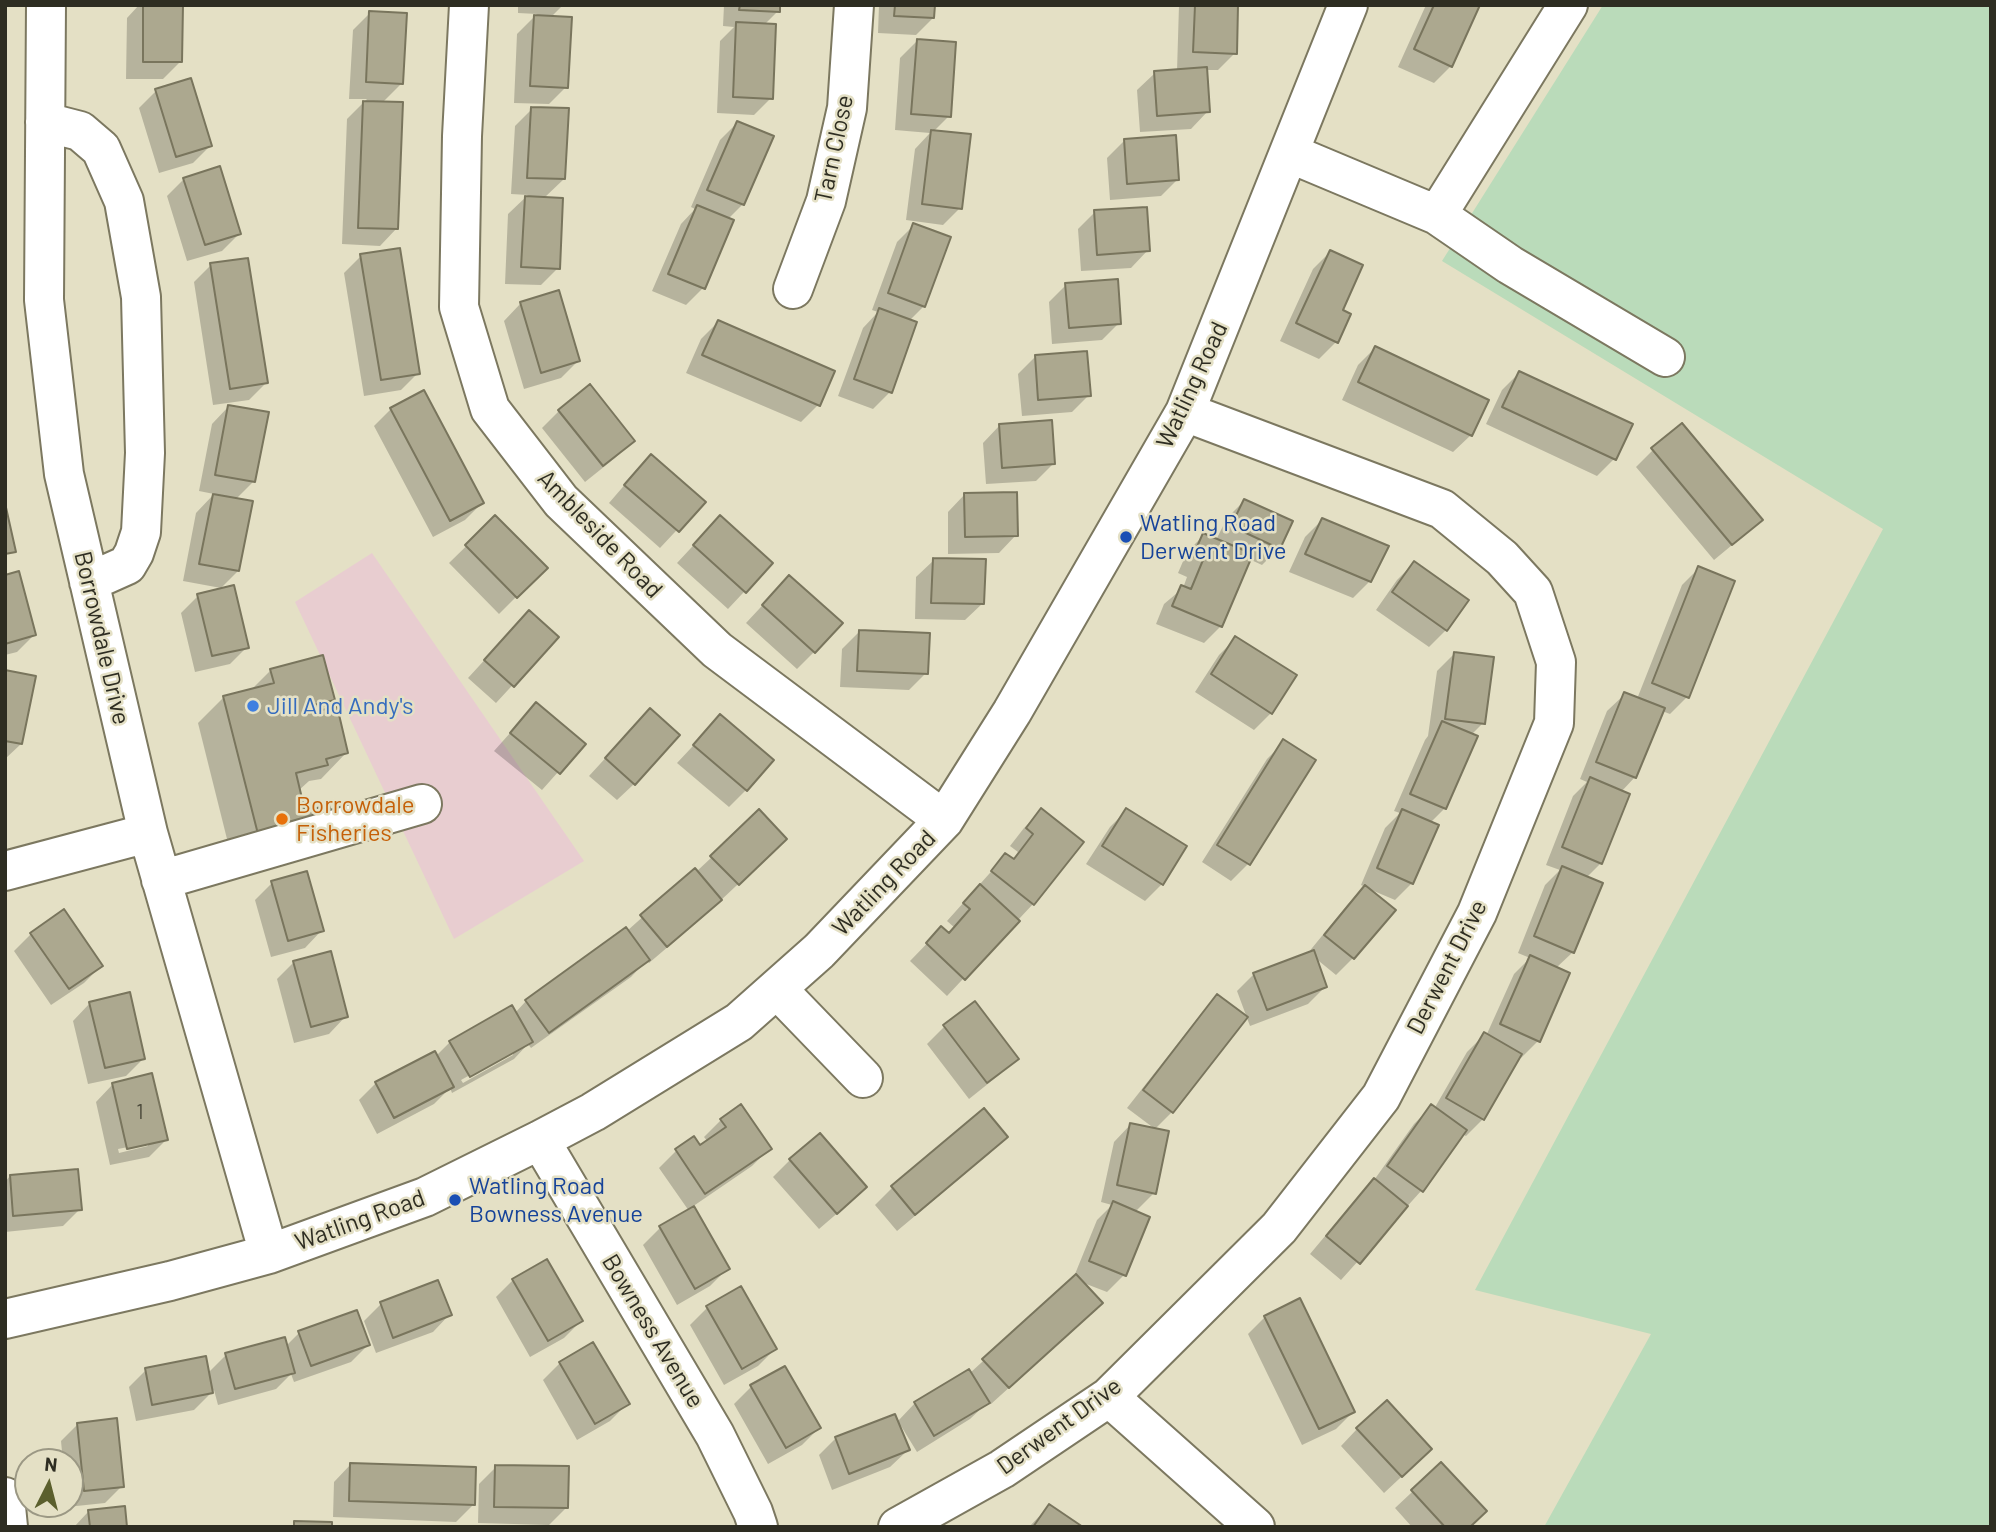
<!DOCTYPE html>
<html>
<head>
<meta charset="utf-8">
<style>
	body { margin:0 }
	#map { position:relative; width:1996px; height:1532px; overflow:hidden; background:#e4e0c5; font-family:Barlow,sans-serif }
	canvas { display:block }
	.frame { position:absolute; inset:0; border:7px solid #2e2d22; pointer-events:none }
	.north { position:absolute; left:14px; top:1448px; width:70px; height:70px; box-sizing:border-box; background:#e4e0c5; border:2px solid #9b9884; border-radius:50%; rotate:6deg; font-size:19px; font-weight:700; line-height:28px; text-align:center; color:#2e2d22 }
	.north::after { content:''; display:block; margin:auto; width:24px; height:32px; background:#5b5f2d; clip-path:polygon(50% 0,100% 100%,50% 72%,0 100%) }
</style>
</head>
<body>
<div id="map">
<canvas width="1996" height="1532"></canvas>
<div class="frame"></div>
<div class="north">N</div>
</div>
<script>
const c = document.querySelector('canvas').getContext('2d');
c.lineJoin = 'round';
function fillPath(path, color) { c.fillStyle = color; c.fill(path, 'evenodd'); }
const toPath = rows => new Path2D(rows.map(r => 'M' + r).join(''));
function trace(path, color, width, dash) { c.strokeStyle = color; c.lineWidth = width; c.lineCap = dash ? 'butt' : 'round'; c.setLineDash(dash || []); c.stroke(path); }
function label(font, color, halo, rows, align = 'center') {
  c.font = font + ' Barlow,sans-serif'; c.lineWidth = 5; c.setLineDash([]); c.textBaseline = 'middle'; c.strokeStyle = halo; c.fillStyle = color; for (const [text, x, y, turn = 0] of rows) {
    c.save(); c.translate(x, y); c.rotate((+turn || 0) * Math.PI / 180); c.textAlign = isNaN(turn) ? turn : align; if (halo) c.strokeText(text, 0, 0); c.fillText(text, 0, 0); c.restore();
  }
}
fillPath(toPath([
	[372,553,584,861,454,939,295,602]
]), '#e8cdd0');
fillPath(toPath([
	[1603,5,1991,5,1991,1527,1544,1527,1651,1334,1475,1290,1883,529,1442,261]
]), '#badbba');
fillPath(toPath([
	[139,5,181,5,180,62,163,79,126,79,127,18],
	[353,5,390,5,388,7],
	[518,5,563,5,551,17,566,87,549,104,514,103,517,34,537,14,518,13],
	[724,5,778,5,778,11,764,25,771,98,754,115,717,113,720,41,734,27,723,26],
	[879,5,933,5,933,18,916,35,878,33],
	[1179,5,1236,5,1235,53,1218,70,1205,70,1208,111,1191,129,1140,132,1137,90,1155,73,1177,71],
	[1426,5,1478,5,1451,66,1434,83,1398,67],
	[370,13,402,83,382,103,397,228,380,246,342,244,347,119,367,99,349,99,353,30],
	[917,41,949,116,933,132,960,208,943,225,906,220,915,149,930,133,895,130,900,58],
	[156,91,211,145,193,163,159,173,139,108],
	[532,109,564,179,544,198,558,268,541,285,505,284,508,214,528,195,511,194,515,126],
	[737,123,743,204,728,219,703,288,686,305,652,291,681,224,695,209,691,207,720,140],
	[1124,141,1178,179,1161,196,1110,200,1107,158],
	[184,179,239,234,222,251,187,261,167,196],
	[1095,212,1148,250,1131,268,1081,271,1078,229],
	[914,225,924,306,909,321,890,392,873,409,838,396,863,328,878,312,872,310,897,242],
	[1330,252,1340,311,1336,342,1319,359,1280,341,1313,269],
	[361,256,418,373,401,390,364,396,344,273],
	[211,265,266,383,249,400,213,405,194,282],
	[1066,285,1119,323,1102,340,1052,344,1049,302],
	[521,303,578,361,561,378,524,389,504,321],
	[718,322,818,405,801,422,686,373,701,339],
	[1375,348,1471,435,1453,452,1342,400,1358,365],
	[1035,357,1089,395,1072,412,1022,416,1018,374],
	[1519,373,1630,425,1614,459,1597,476,1486,424,1502,390],
	[229,406,253,482,235,500,238,571,221,588,183,581,196,513,214,494,199,491,212,424],
	[391,409,482,503,465,520,433,537,374,426],
	[559,411,632,441,615,458,585,482,542,428],
	[1000,425,1053,464,1036,481,986,484,983,443],
	[1653,450,1760,520,1743,536,1714,560,1636,467],
	[634,474,703,502,660,548,609,503],
	[965,494,1016,535,999,553,948,554,948,512],
	[1244,501,1279,548,1262,565,1249,559,1221,626,1204,643,1156,624,1164,604,1183,588,1187,577,1178,573,1187,552,1204,535,1216,540,1227,518],
	[495,518,545,568,499,614,449,563],
	[1322,520,1370,581,1353,598,1289,572,1305,537],
	[703,535,771,563,728,609,677,563],
	[934,560,983,603,965,620,915,619,916,577],
	[1414,563,1446,630,1429,647,1376,610,1397,580],
	[1699,568,1687,697,1670,714,1662,711,1635,777,1621,792,1601,863,1586,878,1573,952,1556,968,1538,1041,1521,1058,1518,1057,1483,1119,1466,1136,1462,1134,1421,1191,1341,1280,1310,1254,1357,1198,1372,1183,1414,1124,1431,1107,1434,1109,1467,1052,1484,1035,1486,1036,1514,974,1530,958,1518,953,1545,885,1560,870,1546,865,1573,796,1587,782,1580,779,1607,711,1625,694,1637,699,1682,585],
	[5,576,34,635,17,652,5,655],
	[773,594,814,652,797,669,746,623],
	[198,596,247,647,230,664,195,672,181,613],
	[512,630,556,638,496,703,468,678],
	[859,632,926,673,909,690,840,687,842,649],
	[1236,638,1271,713,1254,730,1195,692,1219,655],
	[1454,654,1483,723,1471,735,1445,808,1430,823,1412,883,1395,900,1369,889,1393,911,1353,958,1336,975,1314,957,1325,987,1308,1004,1250,1026,1237,991,1254,974,1308,953,1348,904,1365,887,1361,885,1385,828,1400,813,1394,811,1425,740,1428,736,1437,671],
	[271,670,333,699,320,712,346,753,321,779,309,781,298,791,234,867,198,723,224,697,250,691],
	[5,672,21,744,5,759],
	[536,704,583,744,542,790,494,751],
	[720,717,746,790,729,807,677,763],
	[633,728,634,784,617,800,589,776],
	[1284,742,1248,864,1231,881,1202,862,1267,759],
	[1127,810,1185,847,1162,884,1145,901,1086,864,1110,827],
	[1041,811,1033,904,947,996,910,961,941,929,948,935,955,928,947,921,1006,855,1012,860,1018,852,1010,846,1024,828],
	[768,856,703,917,649,963,647,960,631,977,531,1048,528,1044,514,1059,452,1093,450,1088,434,1104,377,1134,359,1100,376,1083,436,1056,450,1042,515,1013,526,1001,627,931,695,870,696,872,712,857],
	[513,1051,513,1055,463,1083,461,1080],
	[272,883,322,930,305,948,271,957,255,900],
	[31,934,101,966,84,983,51,1005,14,951],
	[294,962,346,1016,329,1034,294,1043,277,979],
	[1218,997,1245,1018,1172,1112,1155,1129,1127,1108,1201,1014],
	[90,1003,143,1059,126,1076,88,1084,73,1021],
	[975,1004,1016,1058,999,1075,969,1099,927,1044,944,1027],
	[113,1084,166,1140,149,1157,110,1165,96,1102],
	[148,1143,148,1146,119,1153,118,1149],
	[983,1110,1006,1137,989,1154,897,1231,875,1205,892,1188],
	[721,1120,769,1149,752,1166,692,1207,727,1269,710,1286,677,1305,643,1245,660,1228,689,1211,659,1168,676,1151,700,1147,708,1142,704,1137],
	[1131,1124,1154,1193,1135,1212,1124,1275,1107,1292,1081,1282,1084,1320,991,1404,988,1402,970,1419,917,1452,898,1421,915,1403,970,1373,1073,1279,1097,1220,1112,1205,1101,1202,1114,1142],
	[790,1160,848,1204,819,1229,773,1177],
	[10,1176,80,1209,63,1226,5,1232,5,1182],
	[513,1280,581,1321,564,1338,530,1357,496,1297],
	[437,1282,450,1314,433,1332,376,1353,364,1321,381,1304],
	[740,1289,775,1349,758,1366,724,1385,690,1325,707,1308],
	[1265,1317,1353,1412,1336,1429,1302,1445,1248,1334],
	[299,1333,368,1345,351,1362,294,1382,291,1374,276,1389,218,1405,214,1390,194,1410,136,1421,129,1387,146,1370,208,1373,226,1355,286,1346],
	[560,1363,627,1404,610,1421,577,1440,543,1380],
	[784,1368,819,1428,802,1445,768,1464,734,1404,751,1387],
	[78,1424,122,1486,105,1503,67,1507,67,1504,70,1504,70,1462,63,1462,61,1441],
	[1357,1429,1413,1466,1384,1493,1341,1446],
	[836,1438,908,1450,890,1467,832,1490,819,1455],
	[351,1464,473,1505,456,1522,333,1517,334,1482],
	[1441,1465,1469,1527,1412,1527,1395,1508],
	[496,1467,566,1508,549,1525,478,1523,479,1484],
	[1049,1506,1080,1527,1029,1527],
	[88,1512,126,1527,74,1527]
]), '#0003');
const building = toPath([
	[143,5,183,5,182,62,143,62,143,5],
	[740,5,780,5,780,12,739,10,740,5],
	[895,5,935,5,934,18,894,16,895,5],
	[1195,5,1238,5,1237,54,1193,52,1195,5],
	[1434,5,1480,5,1452,67,1414,49,1434,5],
	[369,11,407,13,403,84,366,82,369,11],
	[534,15,572,17,568,88,530,86,534,15],
	[736,22,776,24,773,99,733,97,736,22],
	[917,39,956,42,951,117,911,114,917,39],
	[1207,67,1210,112,1157,116,1154,71,1207,67],
	[191,78,212,146,176,157,155,89,191,78],
	[363,101,403,102,398,229,358,228,363,101],
	[531,107,569,108,565,179,527,178,531,107],
	[737,121,774,136,744,205,707,190,737,121],
	[931,130,971,134,962,209,922,204,931,130],
	[1176,135,1179,180,1127,184,1124,139,1176,135],
	[220,166,241,234,205,245,183,178,220,166],
	[525,196,563,198,560,269,521,267,525,196],
	[697,205,734,220,705,289,668,274,697,205],
	[1147,207,1150,251,1097,255,1094,210,1147,207],
	[913,223,951,237,925,307,888,293,913,223],
	[400,248,420,374,381,380,360,254,400,248],
	[1330,250,1363,265,1343,310,1351,314,1338,343,1296,323,1330,250],
	[248,258,268,383,230,389,210,263,248,258],
	[1118,279,1121,324,1069,328,1065,283,1118,279],
	[559,290,580,361,541,373,520,302,559,290],
	[879,308,917,322,892,393,854,379,879,308],
	[718,320,835,371,820,406,702,355,718,320],
	[1375,346,1489,400,1472,436,1358,382,1375,346],
	[1087,351,1091,396,1038,400,1035,355,1087,351],
	[1519,371,1633,424,1616,460,1502,407,1519,371],
	[590,384,635,441,603,466,558,410,590,384],
	[424,390,484,503,450,521,390,408,424,390],
	[228,405,269,412,255,482,215,475,228,405],
	[1052,420,1055,464,1002,468,999,424,1052,420],
	[1682,423,1763,520,1732,545,1651,448,1682,423],
	[651,454,706,502,679,532,624,485,651,454],
	[1017,492,1018,536,965,537,964,493,1017,492],
	[213,494,253,501,239,571,199,564,213,494],
	[1244,499,1293,521,1280,549,1231,526,1244,499],
	[5,503,16,552,5,554,5,503],
	[495,515,548,568,517,598,465,545,495,515],
	[720,515,773,563,746,593,693,545,720,515],
	[1322,518,1389,546,1371,582,1305,554,1322,518],
	[1203,533,1253,554,1222,627,1172,606,1181,585,1191,589,1203,560,1193,556,1203,533],
	[933,558,986,559,984,604,931,603,933,558],
	[1414,561,1469,600,1447,631,1392,592,1414,561],
	[1698,566,1735,581,1689,698,1652,683,1698,566],
	[19,571,36,635,5,644,5,575,19,571],
	[789,575,843,623,815,653,762,605,789,575],
	[234,585,249,648,212,656,197,594,234,585],
	[529,610,559,637,514,687,484,660,529,610],
	[859,630,930,633,928,674,857,671,859,630],
	[1235,636,1297,675,1272,714,1211,674,1235,636],
	[1454,652,1494,657,1485,724,1445,719,1454,652],
	[323,655,335,700,309,706,311,713,337,706,348,753,326,759,328,765,296,773,305,811,329,805,334,823,260,842,223,696,274,683,270,669,323,655],
	[5,670,36,676,22,744,5,741,5,670],
	[1624,692,1665,708,1636,778,1596,762,1624,692],
	[536,702,586,744,560,774,510,733,536,702],
	[650,708,680,735,635,785,605,758,650,708],
	[720,714,774,760,747,791,693,745,720,714],
	[1442,721,1478,736,1446,809,1410,794,1442,721],
	[1283,739,1316,760,1250,865,1217,845,1283,739],
	[1590,777,1630,794,1602,864,1562,847,1590,777],
	[1041,808,1084,842,1034,905,991,871,1005,853,1014,859,1033,834,1026,828,1041,808],
	[1126,808,1187,846,1163,885,1102,846,1126,808],
	[759,809,787,839,739,885,710,856,759,809],
	[1402,809,1439,825,1413,884,1377,868,1402,809],
	[1562,866,1603,883,1574,953,1534,936,1562,866],
	[695,868,722,900,667,947,640,915,695,868],
	[307,871,324,931,288,941,271,881,307,871],
	[980,884,1020,921,965,980,926,943,941,926,949,933,970,909,963,903,980,884],
	[1365,885,1396,910,1354,959,1324,935,1365,885],
	[64,909,103,966,69,989,30,933,64,909],
	[626,927,650,960,549,1033,525,1000,626,927],
	[1314,950,1327,987,1267,1010,1253,973,1314,950],
	[331,951,348,1017,311,1027,293,961,331,951],
	[1530,955,1570,973,1540,1042,1500,1024,1530,955],
	[130,992,145,1059,105,1068,89,1002,130,992],
	[1217,994,1248,1017,1173,1113,1143,1090,1217,994],
	[975,1001,1019,1059,987,1083,943,1025,975,1001],
	[512,1005,533,1042,470,1077,449,1041,512,1005],
	[1484,1032,1522,1054,1484,1120,1446,1098,1484,1032],
	[435,1051,454,1087,394,1118,375,1082,435,1051],
	[152,1073,168,1140,127,1149,112,1083,152,1073],
	[741,1104,772,1149,705,1194,675,1149,694,1136,700,1145,726,1127,720,1119,741,1104],
	[1431,1104,1467,1130,1423,1192,1387,1166,1431,1104],
	[984,1108,1008,1137,915,1215,891,1186,984,1108],
	[1130,1123,1169,1131,1156,1194,1117,1185,1130,1123],
	[820,1133,867,1187,837,1214,789,1159,820,1133],
	[78,1169,82,1210,13,1216,10,1175,78,1169],
	[1374,1178,1408,1206,1360,1264,1326,1236,1374,1178],
	[1113,1201,1150,1217,1126,1276,1089,1261,1113,1201],
	[694,1206,730,1269,695,1289,659,1226,694,1206],
	[547,1259,583,1321,548,1341,512,1279,547,1259],
	[1076,1274,1103,1303,1009,1388,982,1359,1076,1274],
	[438,1280,452,1315,393,1338,380,1302,438,1280],
	[741,1286,777,1349,742,1369,706,1306,741,1286],
	[1300,1298,1355,1412,1319,1429,1264,1316,1300,1298],
	[357,1310,370,1345,311,1366,298,1331,357,1310],
	[285,1337,295,1373,235,1389,225,1353,285,1337],
	[593,1342,630,1404,595,1424,559,1362,593,1342],
	[206,1356,213,1393,152,1405,145,1368,206,1356],
	[785,1366,821,1428,786,1448,750,1385,785,1366],
	[969,1369,990,1403,934,1436,914,1402,969,1369],
	[1387,1400,1432,1449,1402,1477,1356,1428,1387,1400],
	[895,1414,910,1450,849,1474,835,1437,895,1414],
	[117,1418,124,1487,84,1491,77,1423,117,1418],
	[1441,1462,1487,1511,1470,1527,1445,1527,1411,1490,1441,1462],
	[350,1463,476,1467,475,1505,349,1501,350,1463],
	[495,1465,569,1466,568,1508,494,1507,495,1465],
	[1049,1504,1083,1527,1033,1527,1049,1504],
	[125,1506,127,1527,90,1527,88,1510,125,1506],
	[294,1521,332,1522,332,1527,294,1527,294,1521]
]);
fillPath(building, '#aca88f');
trace(building, '#79755d', 2);
const minor = toPath([
	[46,5,44,300,64,474,148,833,269,1254],
	[469,5,462,136,459,307,490,409,561,501,717,650,944,820],
	[45,122,80,131,101,149,124,201,141,297,145,453,141,532,134,553,127,565,89,582],
	[1289,153,1437,215,1510,265,1665,357],
	[1437,215,1568,5],
	[793,289,826,201,847,108,854,5],
	[5,871,148,833],
	[161,880,422,804],
	[777,989,863,1078],
	[540,1140,715,1435,753,1512,758,1527],
	[5,1319,170,1281,269,1254,425,1197,540,1140,593,1112,739,1022,819,951,944,820,1012,712,1185,412,1348,5],
	[1109,1397,1255,1527],
	[5,1497,8,1527],
	[898,1527,1002,1469,1109,1397,1279,1228,1381,1097,1477,913,1554,723,1556,662,1533,592,1502,558,1442,509,1185,412]
]);
trace(minor, '#7c7860', 42);
trace(minor, '#fff', 38);
for (const [x, y, r, color] of [
	[1126,537,7,"#1a4fb4"],
	[253,706,7,"#3f7fe0"],
	[282,819,7,"#e8710a"],
	[455,1200,7,"#1a4fb4"]
]) { const dot = new Path2D(); dot.arc(x, y, r, 0, 2 * Math.PI); c.fillStyle = color; c.fill(dot); trace(dot, '#e4e0c5', 2.5); }
label('21px', '#4e4c3d', null, [
	["1",140,1112]
]);
label('24px', '#2e2d22', '#e4e0c5', [
	["Tarn Close",834,149,-78],
	["Watling Road",1192,385,-65],
	["Ambleside Road",600,534,46],
	["Borrowdale Drive",102,638,77],
	["Watling Road",884,883,-46],
	["Derwent Drive",1447,967,-63],
	["Watling Road",360,1220,-20],
	["Bowness Avenue",653,1331,59],
	["Derwent Drive",1059,1426,-36]
]);
label('24px', '#164399', '#e4e0c5', [
	["Watling Road",1140,523],
	["Derwent Drive",1140,551],
	["Watling Road",469,1186],
	["Bowness Avenue",469,1214]
], 'left');
label('24px', '#366cbe', '#e4e0c5', [
	["Jill And Andy's",267,706]
], 'left');
label('24px', '#c56008', '#e4e0c5', [
	["Borrowdale",296,805],
	["Fisheries",296,833]
], 'left');
</script>
</body>
</html>
